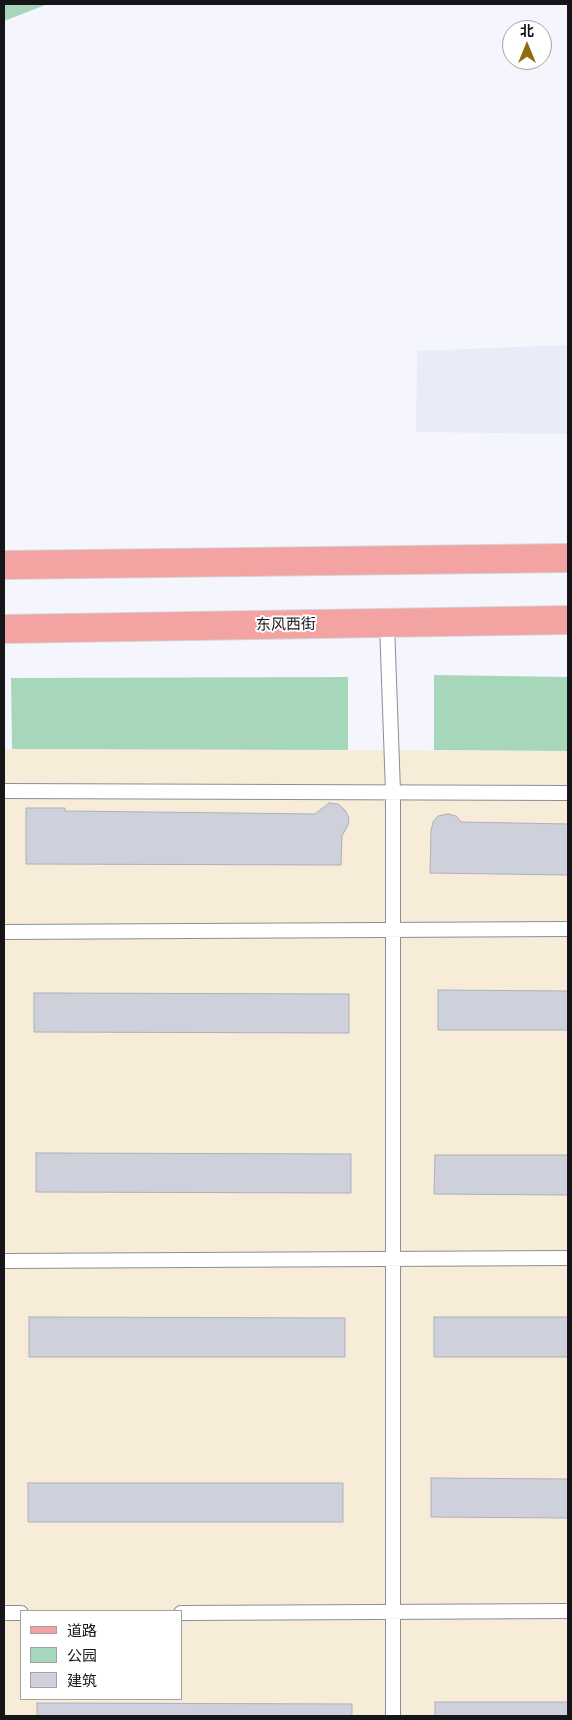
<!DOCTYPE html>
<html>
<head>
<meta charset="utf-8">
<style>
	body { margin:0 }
	#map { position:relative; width:572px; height:1720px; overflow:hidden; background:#f5f6fd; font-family:Merriweather,"Noto Sans SC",serif }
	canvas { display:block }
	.frame { position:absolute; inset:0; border:5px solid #16161a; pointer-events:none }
	.legend { position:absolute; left:20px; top:1610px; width:162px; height:90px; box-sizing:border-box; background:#fff; border:1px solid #a2a2a3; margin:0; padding:6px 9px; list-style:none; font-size:15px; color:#16161a }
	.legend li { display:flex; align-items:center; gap:10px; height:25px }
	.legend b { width:25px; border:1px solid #a2a2a3 }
	.north { position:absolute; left:502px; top:20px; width:50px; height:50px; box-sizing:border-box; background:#fff; border:1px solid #a2a2a3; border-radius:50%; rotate:0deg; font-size:14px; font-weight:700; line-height:20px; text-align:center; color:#16161a }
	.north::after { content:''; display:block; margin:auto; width:18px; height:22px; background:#8e6b0f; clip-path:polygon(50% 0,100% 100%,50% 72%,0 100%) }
</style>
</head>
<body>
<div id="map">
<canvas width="572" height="1720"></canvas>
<div class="frame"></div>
<ul class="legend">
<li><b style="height:6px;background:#f2a3a2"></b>道路</li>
<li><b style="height:14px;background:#a7d7ba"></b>公园</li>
<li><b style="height:14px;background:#ced0db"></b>建筑</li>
</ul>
<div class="north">北</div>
</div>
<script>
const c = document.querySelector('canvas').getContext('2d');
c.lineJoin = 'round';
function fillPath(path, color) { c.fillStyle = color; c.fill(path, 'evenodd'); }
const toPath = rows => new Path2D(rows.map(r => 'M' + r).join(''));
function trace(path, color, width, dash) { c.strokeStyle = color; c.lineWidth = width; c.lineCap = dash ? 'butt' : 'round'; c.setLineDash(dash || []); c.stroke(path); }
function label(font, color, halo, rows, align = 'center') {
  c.font = font + ' Merriweather,"Noto Sans SC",serif'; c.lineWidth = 4; c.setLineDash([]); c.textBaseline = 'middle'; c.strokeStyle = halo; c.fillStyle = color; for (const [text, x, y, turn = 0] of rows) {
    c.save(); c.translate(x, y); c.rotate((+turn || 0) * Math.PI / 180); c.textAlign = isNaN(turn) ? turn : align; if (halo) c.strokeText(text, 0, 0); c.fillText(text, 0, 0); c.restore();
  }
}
fillPath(toPath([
	[568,345,568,434,416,432,417,351]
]), '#e9ebf9');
fillPath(toPath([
	[4,749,568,751,568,1716,4,1716],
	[21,1611,181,1611,181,1699,21,1699]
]), '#f6ecd7');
fillPath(toPath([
	[4,4,48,4,4,21],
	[434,675,568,677,568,751,434,750],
	[348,677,348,750,12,749,11,678]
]), '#a7d7ba');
const building = toPath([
	[329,803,338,804,345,810,349,818,348,825,342,836,341,865,26,864,26,808,65,808,65,811,315,814,329,803],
	[448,814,456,816,461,822,568,824,568,875,430,873,431,831,433,822,438,816,448,814],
	[438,990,568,991,568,1030,438,1030,438,990],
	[34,993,349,994,349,1033,34,1032,34,993],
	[36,1153,351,1154,351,1193,36,1192,36,1153],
	[435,1155,568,1155,568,1195,434,1194,435,1155],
	[29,1317,345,1318,345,1357,29,1357,29,1317],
	[434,1317,568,1317,568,1357,434,1357,434,1317],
	[431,1478,568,1479,568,1518,431,1517,431,1478],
	[28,1483,343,1483,343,1522,28,1522,28,1483],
	[435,1702,568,1702,568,1716,435,1716,435,1702],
	[37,1703,352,1704,352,1716,37,1716,37,1703]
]);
fillPath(building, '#ced0db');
trace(building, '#aeb0ba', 1);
const lane = toPath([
	[387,624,393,792,393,1716],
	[4,791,568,793],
	[4,932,568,929],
	[4,1261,568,1258],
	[4,1613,21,1613],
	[181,1613,568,1611]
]);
const primary = toPath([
	[4,565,568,558],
	[4,629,568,620]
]);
trace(lane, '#8c8d97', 16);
trace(primary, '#d5d5d6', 30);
trace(lane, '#fff', 14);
trace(primary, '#f2a3a2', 28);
label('15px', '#16161a', '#fff', [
	["东风西街",286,625,-1]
]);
</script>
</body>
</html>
